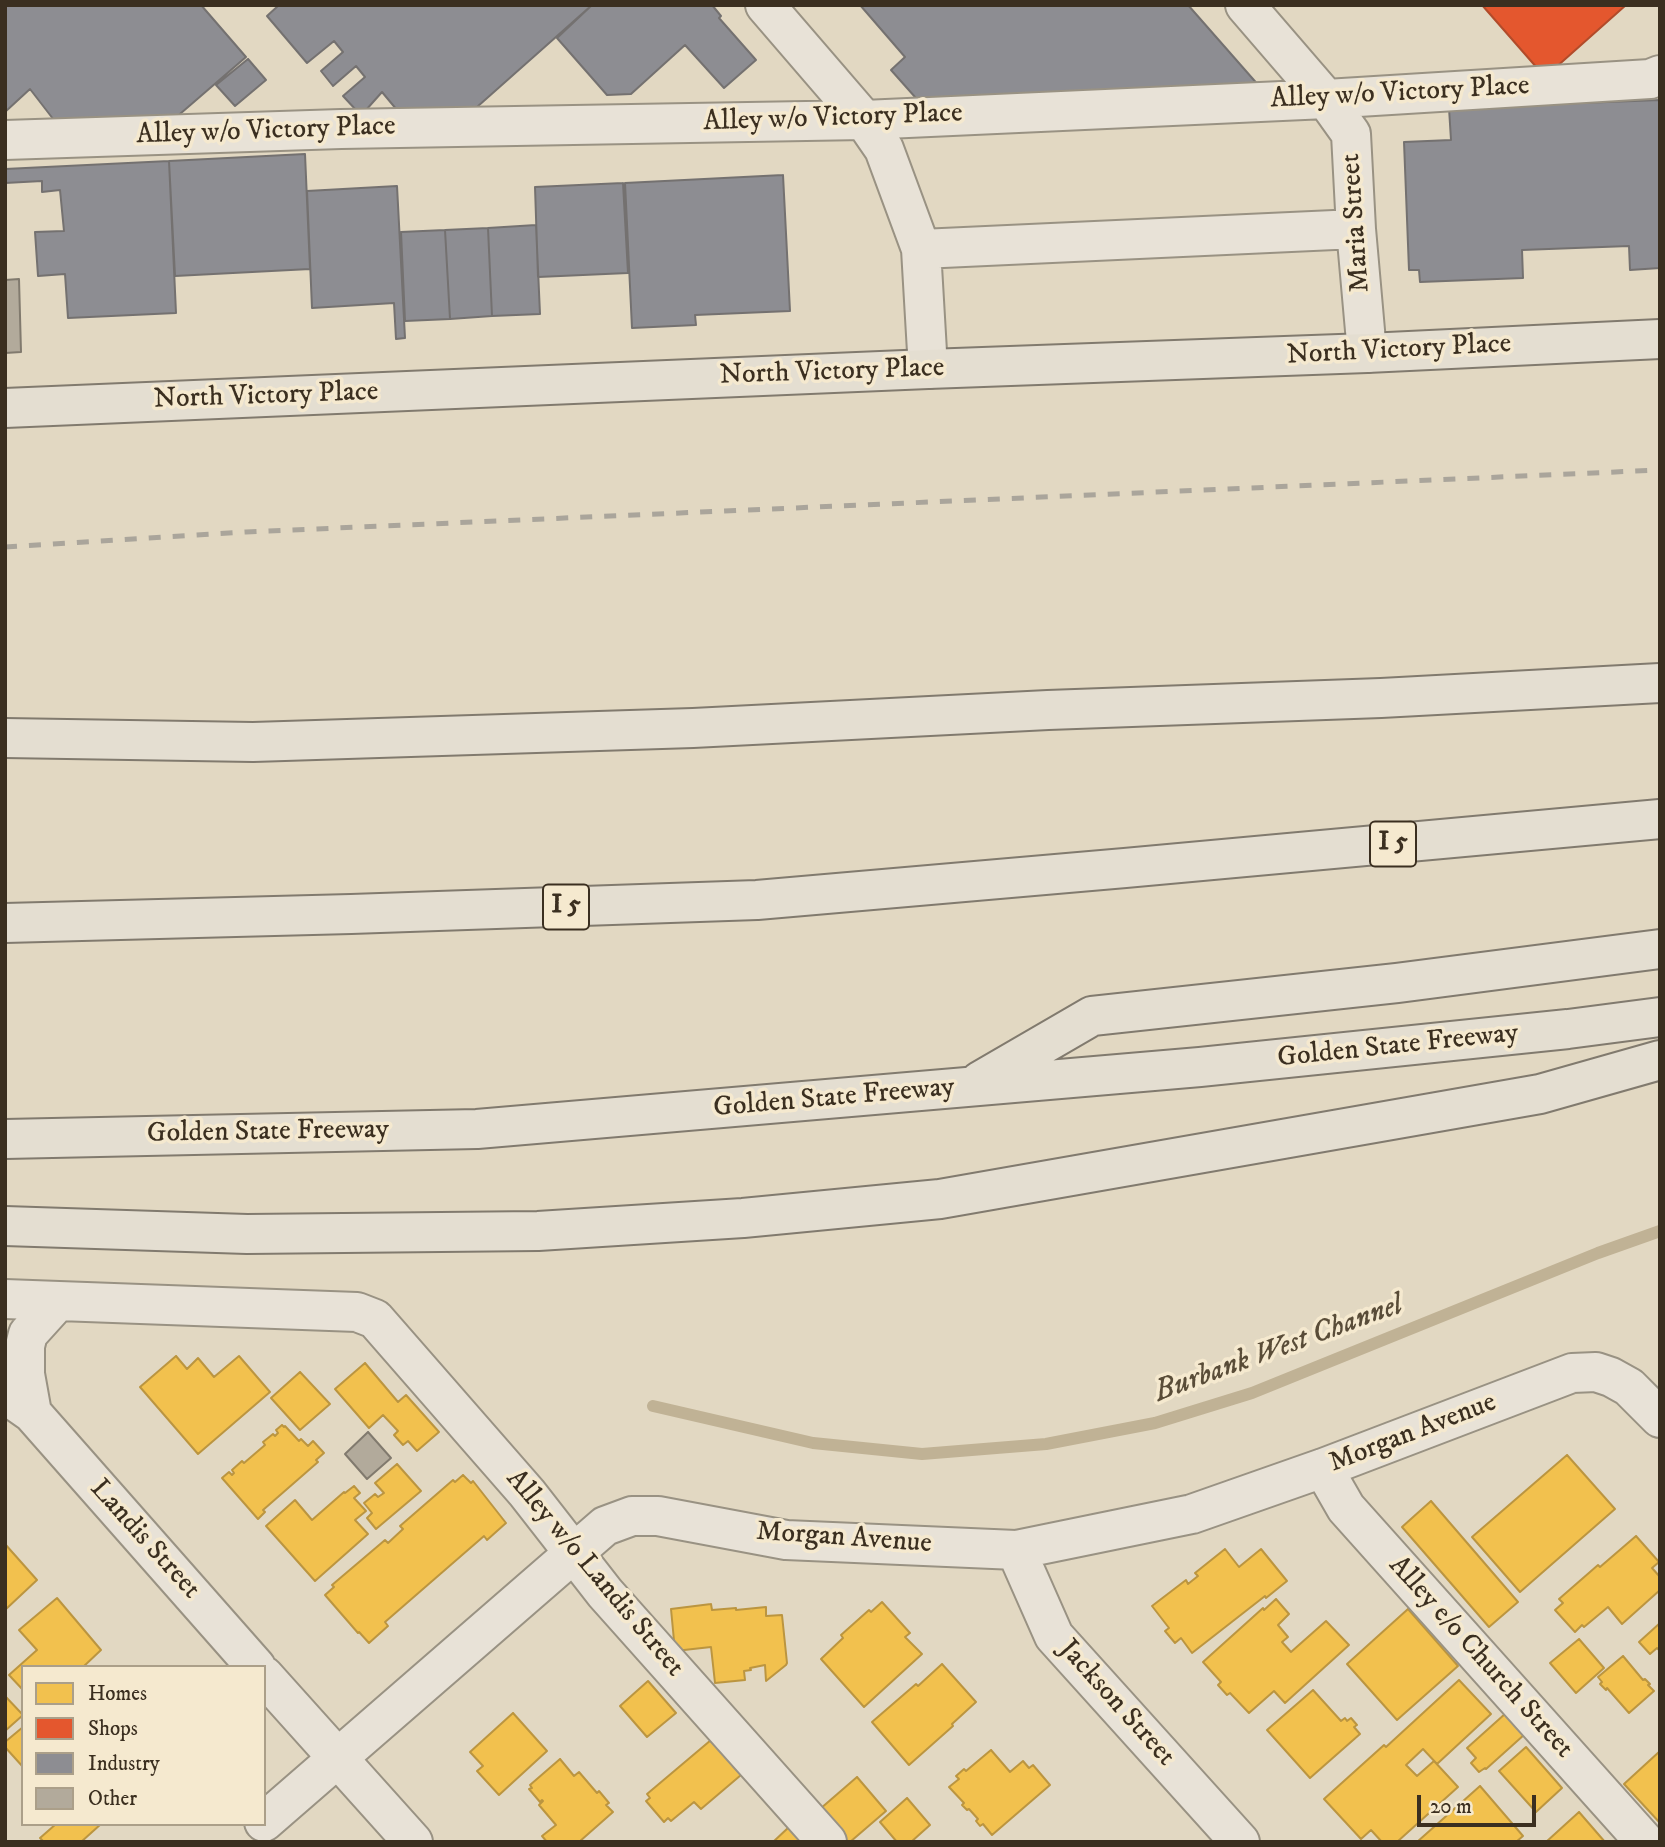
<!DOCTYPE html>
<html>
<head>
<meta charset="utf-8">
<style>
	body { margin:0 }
	#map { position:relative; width:1665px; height:1847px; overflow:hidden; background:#e2d8c2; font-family:"IM FELL DW Pica",serif }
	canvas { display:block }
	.frame { position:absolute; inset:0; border:7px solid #3b2f20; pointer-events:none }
	.legend { position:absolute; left:21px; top:1665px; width:245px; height:161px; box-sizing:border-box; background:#f5e9cf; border:2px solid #ab9f89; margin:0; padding:9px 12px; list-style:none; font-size:21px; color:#3b2f20 }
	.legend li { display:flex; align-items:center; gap:14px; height:35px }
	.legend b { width:35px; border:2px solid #ab9f89 }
	.scale { position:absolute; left:1417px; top:1795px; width:119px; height:32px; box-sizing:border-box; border:4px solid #3b2f20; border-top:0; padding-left:9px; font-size:21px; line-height:24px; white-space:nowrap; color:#3b2f20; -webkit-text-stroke:5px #f5e9cf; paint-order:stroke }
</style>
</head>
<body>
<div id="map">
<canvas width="1665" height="1847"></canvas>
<div class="frame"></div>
<ul class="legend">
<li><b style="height:19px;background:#f2c14e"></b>Homes</li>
<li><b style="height:19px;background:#e4572e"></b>Shops</li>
<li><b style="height:19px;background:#8d8d92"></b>Industry</li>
<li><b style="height:19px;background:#b2aa9b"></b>Other</li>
</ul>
<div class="scale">20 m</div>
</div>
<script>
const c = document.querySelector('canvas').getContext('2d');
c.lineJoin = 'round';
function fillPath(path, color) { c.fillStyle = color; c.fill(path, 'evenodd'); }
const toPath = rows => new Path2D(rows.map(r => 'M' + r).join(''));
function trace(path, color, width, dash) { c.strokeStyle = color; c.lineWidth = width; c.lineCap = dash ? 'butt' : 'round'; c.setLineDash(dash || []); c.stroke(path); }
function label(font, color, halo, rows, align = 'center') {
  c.font = font + ' "IM FELL DW Pica",serif'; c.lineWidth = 7; c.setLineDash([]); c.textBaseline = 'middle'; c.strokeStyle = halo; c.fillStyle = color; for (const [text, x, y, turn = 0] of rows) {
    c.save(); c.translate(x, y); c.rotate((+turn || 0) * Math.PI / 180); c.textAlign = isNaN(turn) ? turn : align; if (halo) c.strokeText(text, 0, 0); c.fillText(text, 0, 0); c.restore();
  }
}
const homes = toPath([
	[176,1356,187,1369,198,1358,214,1377,239,1356,270,1392,198,1454,140,1387,176,1356],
	[365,1363,398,1402,406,1395,439,1432,417,1451,408,1441,403,1445,394,1435,398,1431,383,1415,369,1428,335,1389,365,1363],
	[300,1372,330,1404,300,1430,271,1398,300,1372],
	[282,1425,284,1427,285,1426,299,1441,301,1439,308,1446,313,1441,324,1453,316,1460,318,1462,263,1510,265,1512,258,1519,222,1478,229,1472,232,1475,234,1473,232,1470,242,1461,244,1463,265,1445,263,1442,273,1434,275,1436,278,1433,276,1430,282,1425],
	[1567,1455,1615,1509,1520,1592,1472,1537,1567,1455],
	[397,1464,421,1491,376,1529,367,1518,372,1513,364,1503,375,1494,378,1497,384,1493,375,1483,397,1464],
	[463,1475,471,1483,473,1481,506,1523,487,1540,484,1536,385,1622,388,1626,369,1643,359,1632,358,1633,325,1595,334,1587,332,1585,385,1540,388,1543,403,1529,400,1526,453,1480,455,1482,463,1475],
	[354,1486,360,1493,354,1498,366,1511,355,1520,368,1534,315,1581,266,1526,295,1500,312,1520,344,1492,345,1493,354,1486],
	[1431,1501,1518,1602,1489,1627,1402,1527,1431,1501],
	[1636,1536,1659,1562,1652,1568,1660,1577,1660,1590,1622,1624,1608,1607,1584,1627,1582,1625,1575,1632,1555,1610,1563,1603,1559,1599,1598,1565,1600,1567,1636,1536],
	[5,1544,37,1580,5,1610,5,1544],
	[1225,1549,1239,1567,1261,1549,1287,1581,1266,1598,1265,1596,1192,1653,1181,1638,1175,1643,1165,1631,1169,1628,1152,1606,1186,1580,1188,1584,1198,1576,1195,1573,1225,1549],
	[57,1598,101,1650,83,1667,23,1667,23,1690,9,1675,37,1650,19,1630,57,1598],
	[1276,1599,1289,1614,1278,1625,1288,1637,1282,1642,1291,1652,1326,1621,1349,1645,1285,1703,1274,1691,1249,1713,1230,1693,1227,1695,1218,1685,1221,1682,1203,1662,1263,1608,1264,1610,1276,1599],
	[882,1602,910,1633,905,1637,922,1654,864,1707,821,1659,843,1638,841,1635,869,1610,871,1612,882,1602],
	[711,1604,712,1610,736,1608,736,1610,766,1607,766,1616,782,1615,787,1663,786,1665,766,1681,765,1665,750,1668,751,1670,744,1671,745,1680,715,1683,711,1647,675,1651,671,1609,711,1604],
	[1408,1609,1458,1666,1397,1720,1347,1664,1408,1609],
	[1660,1623,1660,1651,1657,1648,1650,1654,1639,1642,1660,1623],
	[1579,1639,1604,1668,1576,1693,1550,1663,1579,1639],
	[1623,1656,1643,1680,1645,1679,1650,1684,1648,1685,1654,1691,1629,1713,1607,1688,1606,1690,1600,1684,1602,1682,1598,1677,1623,1656],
	[942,1664,976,1702,952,1724,953,1726,909,1765,872,1722,916,1684,918,1686,942,1664],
	[1459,1680,1491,1714,1437,1764,1423,1749,1406,1765,1417,1776,1434,1761,1458,1787,1397,1842,1382,1842,1371,1830,1361,1839,1324,1799,1384,1745,1386,1747,1459,1680],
	[648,1681,676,1713,647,1737,620,1706,648,1681],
	[1313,1690,1341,1721,1345,1718,1347,1721,1351,1718,1357,1725,1354,1727,1360,1734,1310,1778,1267,1730,1313,1690],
	[5,1696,23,1715,5,1731,5,1696],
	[513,1713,547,1751,499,1795,477,1771,483,1766,470,1752,513,1713],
	[1506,1713,1525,1734,1486,1769,1485,1768,1479,1772,1471,1763,1476,1758,1467,1748,1506,1713],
	[23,1727,23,1767,5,1747,5,1742,23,1727],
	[711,1740,741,1775,701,1809,694,1802,671,1821,668,1818,664,1822,646,1801,650,1798,647,1794,711,1740],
	[1526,1747,1562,1788,1536,1812,1499,1771,1526,1747],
	[991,1750,1010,1772,1023,1761,1029,1768,1033,1765,1050,1785,992,1835,983,1824,980,1826,976,1821,978,1819,969,1809,967,1810,962,1805,964,1803,949,1787,959,1779,956,1776,964,1769,966,1771,991,1750],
	[1660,1751,1660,1823,1624,1784,1660,1751],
	[560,1759,574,1776,579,1772,597,1793,599,1791,609,1803,606,1805,613,1812,579,1842,547,1842,542,1836,556,1825,539,1805,543,1801,542,1800,540,1802,529,1789,532,1788,530,1785,560,1759],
	[857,1777,886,1811,850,1842,848,1842,820,1809,857,1777],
	[1480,1786,1523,1836,1516,1842,1417,1842,1480,1786],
	[907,1798,930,1825,911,1842,897,1842,880,1822,907,1798],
	[1579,1812,1605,1842,1546,1842,1579,1812],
	[56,1824,101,1824,81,1842,44,1842,40,1838,56,1824],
	[789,1827,802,1842,773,1842,789,1827]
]);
fillPath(homes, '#f2c14e');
trace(homes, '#bb9540', 2);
const shops = toPath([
	[1482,5,1626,5,1545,77,1482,5]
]);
fillPath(shops, '#e4572e');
trace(shops, '#b14b2a', 2);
const industry = toPath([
	[5,5,201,5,246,57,173,120,57,124,30,89,5,112,5,5],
	[279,5,592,5,477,107,397,110,382,92,366,110,356,110,343,96,365,77,356,66,333,86,321,71,343,52,334,41,307,63,267,16,279,5],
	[592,5,712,5,721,16,719,18,756,60,724,88,685,45,631,94,607,95,557,38,592,5],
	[860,5,1188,5,1260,87,923,106,891,70,905,57,860,5],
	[248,59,266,80,235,106,216,85,248,59],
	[1660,100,1660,268,1630,270,1629,246,1522,250,1523,278,1420,282,1419,270,1409,270,1404,142,1451,140,1449,108,1660,100],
	[305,154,310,269,175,276,169,161,305,154],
	[169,161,176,313,68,318,65,274,38,276,35,232,64,231,60,190,42,192,42,181,5,183,5,169,169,161],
	[783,175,790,311,695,315,696,325,632,328,625,183,783,175],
	[623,183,628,273,538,277,535,187,623,183],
	[397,186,405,338,396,339,394,303,312,308,307,191,397,186],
	[536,225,540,314,492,316,488,228,536,225],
	[488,228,492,316,450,319,445,230,488,228],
	[445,230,450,319,405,321,401,232,445,230]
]);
fillPath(industry, '#8d8d92');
trace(industry, '#747170', 2);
trace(toPath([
	[653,1406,813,1443,922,1454,1046,1444,1155,1423,1252,1393,1598,1253,1660,1231]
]), '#c0b295', 12);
const building = toPath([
	[19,279,21,352,5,353,5,280,19,279],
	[368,1432,391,1458,367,1479,345,1454,368,1432]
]);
fillPath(building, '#b2aa9b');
trace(building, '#817a6e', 2);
const minor = toPath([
	[765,5,864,120,884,149,921,249,928,369],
	[1245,5,1326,99,1351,134,1356,229,1367,353],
	[5,140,341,129,864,120,1326,99,1650,79,1660,75],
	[921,249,1356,229],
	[5,1299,357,1312,375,1319,527,1493,605,1593,827,1842],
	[5,1394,32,1413,256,1667],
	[32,1413,25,1374,25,1346,28,1334,57,1302],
	[1323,1468,1346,1508,1645,1842],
	[1016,1550,1054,1636,1240,1842],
	[264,1676,413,1842],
	[264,1822,605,1526,632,1516,658,1516,786,1540,1016,1550,1192,1514,1323,1468,1572,1373,1596,1372,1611,1377,1629,1387,1660,1418]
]);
const major = toPath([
	[5,408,928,369,1367,353,1660,339]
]);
const highway = toPath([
	[5,738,253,742,693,728,1048,710,1381,698,1660,683],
	[5,923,351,914,757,900,1125,868,1660,819],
	[980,1081,1092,1016,1397,983,1660,949],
	[5,1139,477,1129,1200,1067,1568,1029,1660,1017],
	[5,1226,247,1234,538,1231,743,1218,940,1199,1540,1094,1660,1060]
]);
trace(minor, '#999283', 42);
trace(major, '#817a6e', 42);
trace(highway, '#817a6e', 42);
trace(minor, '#e8e2d7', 38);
trace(major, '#e4ded1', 38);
trace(highway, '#e4ded1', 38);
trace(toPath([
	[5,547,246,532,1660,470]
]), '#aaa59b', 5, [12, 12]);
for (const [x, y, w] of [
	[1393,844,46],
	[566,907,46]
]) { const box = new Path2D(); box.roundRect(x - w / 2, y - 22.5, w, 45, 5); c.fillStyle = '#f5e9cf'; c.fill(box); trace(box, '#3b2f20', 2); }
label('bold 26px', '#3b2f20', null, [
	["I 5",1393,844],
	["I 5",566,907]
]);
label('28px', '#3b2f20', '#f5e9cf', [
	["Alley w/o Victory Place",1400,94,-3],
	["Alley w/o Victory Place",833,119,-2],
	["Alley w/o Victory Place",266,132,-2],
	["Maria Street",1357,223,-94],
	["North Victory Place",1399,351,-3],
	["North Victory Place",832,373,-2],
	["North Victory Place",266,397,-2],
	["Golden State Freeway",1398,1047,-6],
	["Golden State Freeway",834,1099,-5],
	["Golden State Freeway",268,1133,-1],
	["Morgan Avenue",1413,1434,-21],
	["Morgan Avenue",844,1539,4],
	["Landis Street",144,1540,48],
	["Alley w/o Landis Street",594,1574,50],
	["Alley e/o Church Street",1480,1658,48],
	["Jackson Street",1116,1704,48]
]);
label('italic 30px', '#594c38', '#f5e9cf', [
	["Burbank West Channel",1279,1350,-20]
]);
</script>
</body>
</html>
